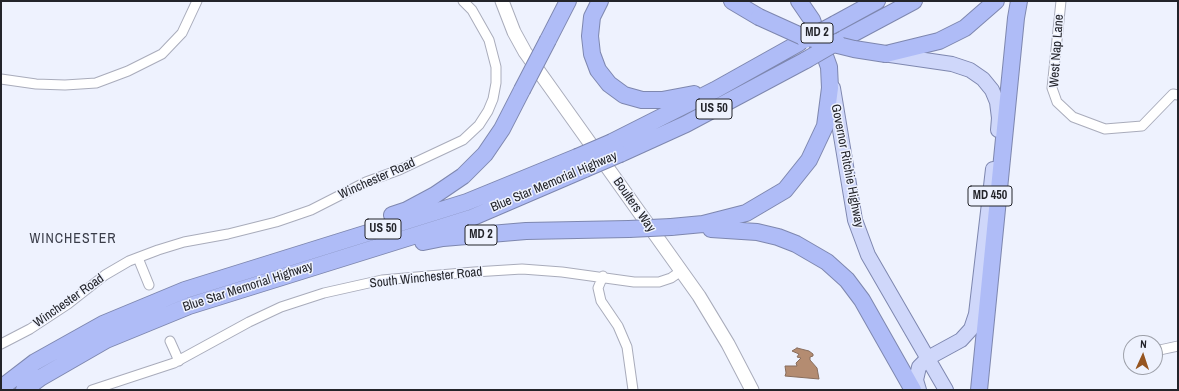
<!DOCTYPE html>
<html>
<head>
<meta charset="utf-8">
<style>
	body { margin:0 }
	#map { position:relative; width:1179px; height:391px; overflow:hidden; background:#eef2fe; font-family:"Archivo Narrow",sans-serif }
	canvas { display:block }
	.frame { position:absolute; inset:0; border:2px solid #23242a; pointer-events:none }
	.north { position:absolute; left:1123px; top:335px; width:40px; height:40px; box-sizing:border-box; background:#eef2fe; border:1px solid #9da0a9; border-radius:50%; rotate:3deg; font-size:11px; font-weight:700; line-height:16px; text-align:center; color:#23242a }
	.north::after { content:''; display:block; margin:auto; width:14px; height:18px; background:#965521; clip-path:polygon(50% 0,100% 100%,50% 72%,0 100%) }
</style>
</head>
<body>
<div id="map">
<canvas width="1179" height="391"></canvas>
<div class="frame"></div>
<div class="north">N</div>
</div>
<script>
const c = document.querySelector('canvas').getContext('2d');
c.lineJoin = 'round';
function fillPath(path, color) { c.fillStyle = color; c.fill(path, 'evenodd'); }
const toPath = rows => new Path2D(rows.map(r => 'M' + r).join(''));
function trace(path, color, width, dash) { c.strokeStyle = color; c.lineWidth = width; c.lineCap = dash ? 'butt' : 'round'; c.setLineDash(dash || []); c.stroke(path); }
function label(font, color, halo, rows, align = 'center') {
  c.font = font + ' "Archivo Narrow",sans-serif'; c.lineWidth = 3; c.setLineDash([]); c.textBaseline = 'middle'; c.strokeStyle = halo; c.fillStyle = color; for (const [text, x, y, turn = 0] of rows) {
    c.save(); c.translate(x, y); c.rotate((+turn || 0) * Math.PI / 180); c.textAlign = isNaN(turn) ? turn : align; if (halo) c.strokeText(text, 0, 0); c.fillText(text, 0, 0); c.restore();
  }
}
const water = toPath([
	[797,348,809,351,813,354,813,356,810,357,810,360,817,368,819,379,785,376,786,373,785,366,797,366,796,363,801,358,797,357,799,354,792,351,797,348]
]);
fillPath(water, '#b48c71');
trace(water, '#886d5c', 1);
const street = toPath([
	[1061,1,1052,88,1057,102,1073,117,1105,129,1142,126,1173,94,1178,95],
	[1,79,36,84,65,85,96,83,128,71,162,54,182,33,197,1],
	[138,258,149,285],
	[603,276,598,288,601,301,618,326,627,347,633,390],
	[170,341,179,361],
	[1,344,30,329,68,304,105,275,129,261,158,250,184,242,228,234,276,222,311,210,366,182,399,170,463,140,479,125,488,111,493,99,496,83,496,67,489,40,472,10,463,1],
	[1155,351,1178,346],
	[92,390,174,363,249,322,281,307,324,293,382,280,474,272,522,269,562,272,634,282,659,282,671,278,681,271]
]);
const secondary = toPath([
	[502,1,514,32,525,52,699,296,728,344,752,390]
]);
const primary = toPath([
	[890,55,952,64,970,70,983,79,992,90,997,102,999,118,998,130],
	[833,88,855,220,868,255,946,390],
	[919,390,916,380,919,367,928,358,961,340,971,329,976,314,993,169]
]);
const highway = toPath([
	[600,1,592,17,590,36,592,54,598,70,609,84,624,95,642,100,662,100,694,94],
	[732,1,759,17],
	[835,24,877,1],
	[548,40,568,1],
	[841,40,914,1],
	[886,54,939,41,965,28,996,1],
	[612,142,715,90,799,43],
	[620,154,686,124,806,60],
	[392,215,407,210,435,195,463,176,485,154,502,129,522,90],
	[671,227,703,224,746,213,785,190,809,160,825,126,830,88,829,67,812,20,799,1],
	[711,229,757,232,778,237,796,244,827,262,847,280,862,300,913,390],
	[423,242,443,238,526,231,629,229],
	[1,388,35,362,103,324,185,290,467,202,577,157],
	[24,390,40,378,106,340,189,306,471,218,585,169],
	[979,390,1016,18,1019,1]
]);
trace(street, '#a9acbb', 11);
trace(secondary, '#a9acbb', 15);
trace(primary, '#7e87af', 16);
trace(highway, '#7e87af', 18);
trace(street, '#fff', 9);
trace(secondary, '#fff', 13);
trace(primary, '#cfd7fa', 14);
trace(highway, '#afbcf7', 16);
const highwayBridge = toPath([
	[759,17,801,36,854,49,886,54],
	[805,40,835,24],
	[806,60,837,42],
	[522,90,548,40],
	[577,157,612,142],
	[585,169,620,154],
	[629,229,671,227]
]);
trace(highwayBridge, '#7e87af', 18, []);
trace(highwayBridge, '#afbcf7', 16);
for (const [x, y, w] of [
	[817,33,32],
	[714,109,36],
	[990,196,44],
	[383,229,36],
	[481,235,32]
]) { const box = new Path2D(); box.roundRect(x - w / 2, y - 10, w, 20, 3); c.fillStyle = '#eef2fe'; c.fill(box); trace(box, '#23242a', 1); }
label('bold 12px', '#23242a', null, [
	["MD 2",817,33],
	["US 50",714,109],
	["MD 450",990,196],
	["US 50",383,229],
	["MD 2",481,235]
]);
label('13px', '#23242a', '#eef2fe', [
	["West Nap Lane",1057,51,-86],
	["Governor Ritchie Highway",847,166,79],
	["Winchester Road",377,179,-24],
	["Blue Star Memorial Highway",554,182,-23],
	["Boulters Way",634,205,55],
	["South Winchester Road",426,278,-6],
	["Blue Star Memorial Highway",248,287,-18],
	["Winchester Road",69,301,-35]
]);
c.letterSpacing = '1px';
label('14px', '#393c48', '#eef2fe', [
	["WINCHESTER",73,239]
]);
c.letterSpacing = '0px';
</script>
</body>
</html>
